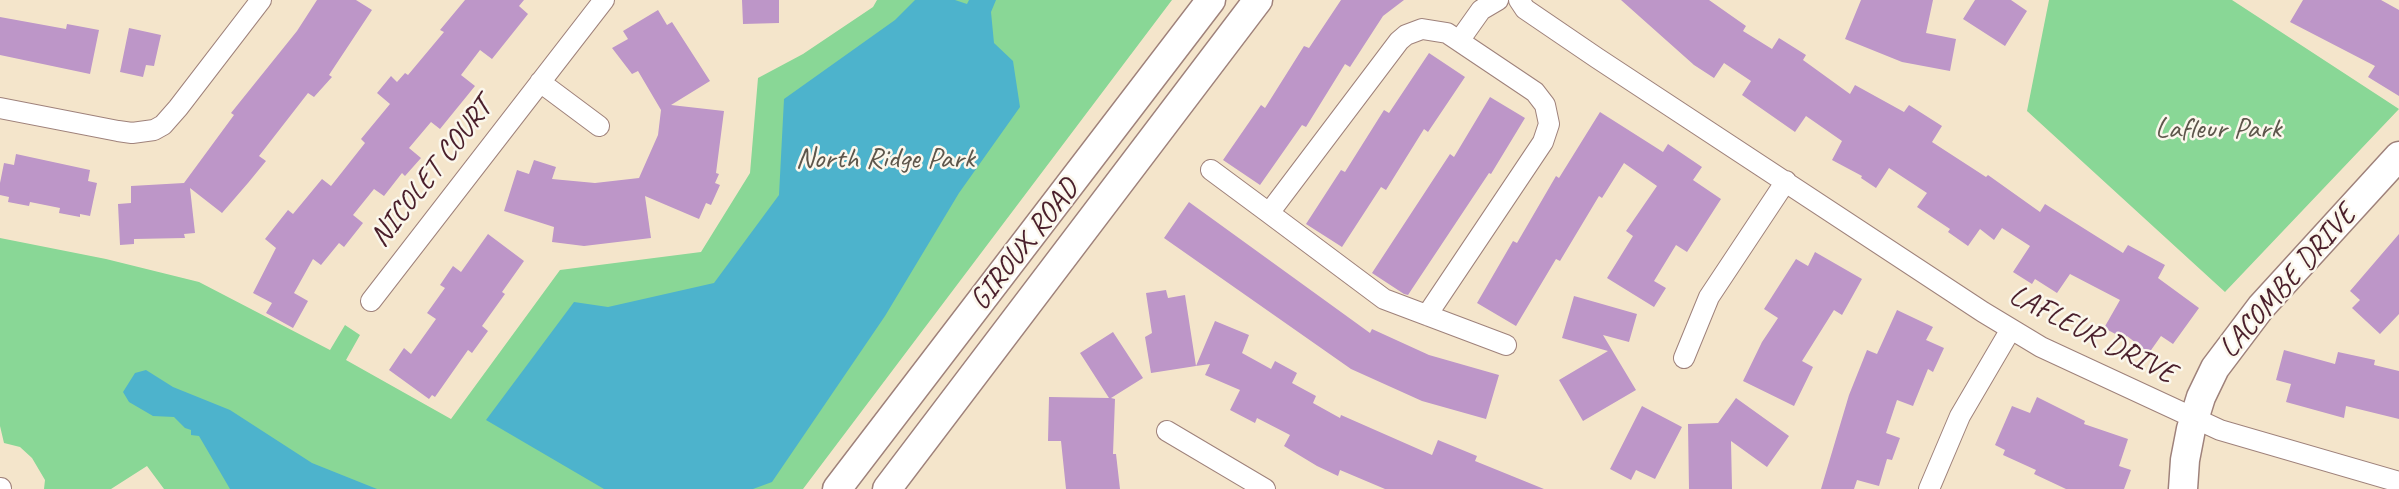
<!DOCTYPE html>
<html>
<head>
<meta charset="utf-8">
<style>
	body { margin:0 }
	canvas { display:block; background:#f4e5cb }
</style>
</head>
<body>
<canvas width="2399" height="489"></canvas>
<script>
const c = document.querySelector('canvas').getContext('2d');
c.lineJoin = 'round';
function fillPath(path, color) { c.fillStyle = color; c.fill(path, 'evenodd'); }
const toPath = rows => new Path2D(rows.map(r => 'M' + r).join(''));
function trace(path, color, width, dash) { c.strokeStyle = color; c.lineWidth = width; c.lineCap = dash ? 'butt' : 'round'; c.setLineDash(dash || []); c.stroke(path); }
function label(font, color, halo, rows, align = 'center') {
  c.font = font + ' Caveat,sans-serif'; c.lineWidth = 5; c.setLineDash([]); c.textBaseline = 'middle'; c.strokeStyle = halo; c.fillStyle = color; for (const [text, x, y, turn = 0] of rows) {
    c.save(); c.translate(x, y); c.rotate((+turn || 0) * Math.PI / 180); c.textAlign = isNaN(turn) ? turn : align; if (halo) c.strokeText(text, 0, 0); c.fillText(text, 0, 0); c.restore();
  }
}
fillPath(toPath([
	[877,0,1172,0,803,489,164,489,147,466,111,489,44,489,45,480,32,458,20,447,4,443,0,426,0,238,106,259,199,282,330,350,345,325,360,335,346,360,451,419,560,270,701,252,750,173,758,78,803,54,873,7],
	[2049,0,2232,0,2399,109,2225,292,2027,111]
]), '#89d796');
fillPath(toPath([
	[915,0,955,0,967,4,969,0,996,0,991,12,994,43,1013,61,1020,107,959,193,885,316,772,482,753,489,604,489,486,420,574,302,608,307,714,283,779,195,784,99,895,20],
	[146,370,173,387,230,410,312,463,377,489,230,489,199,436,191,435,191,430,185,428,174,417,153,416,129,402,123,392,135,373]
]), '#4db3cc');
fillPath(toPath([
	[317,0,356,0,372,10,329,75,332,77,314,97,308,93,259,156,266,161,248,183,222,213,190,188,195,233,184,234,185,238,134,239,134,244,120,245,118,204,131,203,131,186,184,183,234,115,231,113,297,31],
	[465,0,524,0,519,6,528,14,492,59,480,50,461,75,475,86,440,129,431,122,409,148,421,158,405,176,402,173,384,196,374,189,353,215,363,223,344,247,339,243,321,265,313,259,294,293,308,301,293,328,266,313,272,303,253,293,276,248,265,239,288,210,293,214,322,179,331,186,365,143,361,139,390,104,377,93,391,76,397,82,405,73,408,75,444,32,440,30],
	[742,0,779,0,779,23,743,24],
	[1341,0,1404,0,1383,16,1350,67,1345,64,1306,127,1302,125,1260,185,1223,160,1261,105,1265,108,1304,46,1309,48],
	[1621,0,1709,0,1746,26,1743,31,1772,49,1779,38,1806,55,1803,60,1850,94,1855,85,1904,112,1909,105,1942,126,1932,142,1986,177,1988,175,2040,212,2045,204,2123,253,2128,245,2165,265,2158,278,2199,308,2173,344,2161,336,2149,353,2127,336,2125,339,2104,328,2120,300,2070,274,2057,293,2035,279,2032,284,2013,272,2030,246,2002,228,1994,240,1980,229,1968,246,1948,232,1950,229,1917,207,1927,193,1889,168,1876,188,1861,178,1862,176,1832,160,1842,141,1806,116,1795,132,1742,95,1751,81,1724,63,1714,78,1694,65],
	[1861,0,1933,0,1926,33,1956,39,1950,71,1902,62,1845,39],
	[1975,0,2011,0,2027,11,2005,46,1963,19],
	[2303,0,2381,0,2399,10,2399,96,2368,77,2375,66,2290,22],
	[658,10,667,25,672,22,710,81,671,105,724,111,716,173,719,174,715,183,720,185,711,205,706,203,699,219,645,196,651,238,584,246,552,242,554,227,504,211,517,170,529,174,534,160,556,167,552,179,595,183,639,178,658,135,661,110,638,71,632,74,612,48,628,39,623,31],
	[0,17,66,29,67,24,99,30,90,74,0,55],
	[129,28,161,35,154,66,146,65,143,77,120,72],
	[1429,53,1465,77,1428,132,1424,129,1386,190,1381,187,1342,247,1306,224,1341,170,1345,172,1384,110,1389,113],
	[1490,97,1525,118,1491,174,1489,173,1408,295,1404,294,1372,273,1450,154,1454,157],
	[1600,112,1663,152,1668,144,1702,167,1693,180,1721,199,1687,252,1676,245,1654,281,1666,288,1654,307,1607,278,1633,236,1626,231,1657,186,1624,163,1602,198,1599,196,1560,261,1556,259,1516,326,1477,303,1513,241,1517,243,1556,176,1559,178],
	[16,154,90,170,88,181,97,183,90,216,80,214,80,217,59,213,60,208,30,202,29,206,8,202,9,197,0,195,0,183,4,163,14,165],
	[1189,202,1370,333,1372,329,1429,355,1499,375,1486,419,1422,401,1351,369,1164,238],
	[488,234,524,261,502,292,505,294,482,326,488,331,472,353,468,350,435,397,432,395,429,399,389,370,404,348,411,354,436,319,427,313,445,288,440,285,453,266,461,272],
	[2399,234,2399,314,2380,334,2352,308,2360,300,2350,291],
	[1815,252,1862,279,1842,315,1834,310,1802,361,1813,367,1794,406,1743,381,1762,342,1778,318,1764,309,1796,259,1808,266],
	[1166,290,1168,298,1185,295,1196,366,1151,373,1145,337,1152,333,1146,293],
	[1574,296,1637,314,1629,342,1603,335,1636,390,1583,421,1559,380,1608,351,1562,338],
	[1897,310,1933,327,1926,340,1944,348,1933,372,1928,369,1913,406,1897,400,1886,433,1900,438,1892,460,1887,459,1879,486,1857,480,1854,489,1821,489,1849,395,1867,350,1877,354],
	[1215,321,1249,335,1242,353,1271,369,1275,361,1297,373,1292,383,1316,396,1313,403,1340,418,1341,415,1432,455,1438,440,1477,456,1475,461,1544,489,1385,489,1340,470,1338,476,1317,466,1284,446,1290,435,1257,418,1255,423,1230,410,1240,390,1205,375,1210,364,1196,366],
	[1113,332,1143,378,1111,398,1115,399,1113,454,1116,454,1120,489,1066,489,1061,441,1048,441,1049,397,1109,398,1080,353],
	[2284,350,2335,364,2338,352,2375,360,2374,365,2399,371,2399,419,2346,406,2344,418,2286,402,2291,384,2276,380],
	[2037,397,2085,421,2084,424,2128,439,2119,466,2131,470,2124,489,2066,489,2034,474,2036,470,2003,455,2005,450,1995,445,2012,406,2030,413],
	[1736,398,1789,436,1767,467,1731,441,1732,489,1689,489,1688,424,1718,423],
	[1642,406,1682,427,1655,479,1636,470,1631,480,1610,469]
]), '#bd96c8');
const street = toPath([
	[1498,0,1481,10,1459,41,1447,33,1422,29,1406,35,1399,41,1269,213,1384,299,1506,345],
	[1519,0,1525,9,1597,58,1983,312,2041,347,2220,430,2399,482],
	[540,82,599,126],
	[0,108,118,131,132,133,154,130,163,125,178,108,261,0],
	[1211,170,1269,213],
	[371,301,604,0],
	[1427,315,1543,142,1549,124,1545,105,1535,92,1459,41],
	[1684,358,1709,297,1786,181],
	[1167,431,1265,489],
	[1,488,1,489],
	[1929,489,1960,416,2011,329]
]);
const secondary = toPath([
	[837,489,1211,0],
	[887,489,1258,0],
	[2183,489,2185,460,2191,429,2201,397,2215,368,2261,307,2399,156]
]);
trace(street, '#9f827b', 22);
trace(secondary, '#9f827b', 31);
trace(street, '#fff', 20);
trace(secondary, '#fff', 28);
label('30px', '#5d564b', '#fbf7ec', [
	["Lafleur Park",2218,129],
	["North Ridge Park",885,159]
]);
label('30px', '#4a1f2b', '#fbf7ec', [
	["NICOLET COURT",432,173,-52],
	["GIROUX ROAD",1025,245,-52],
	["LACOMBE DRIVE",2288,282,-49],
	["LAFLEUR DRIVE",2092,335,27]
]);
</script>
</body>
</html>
